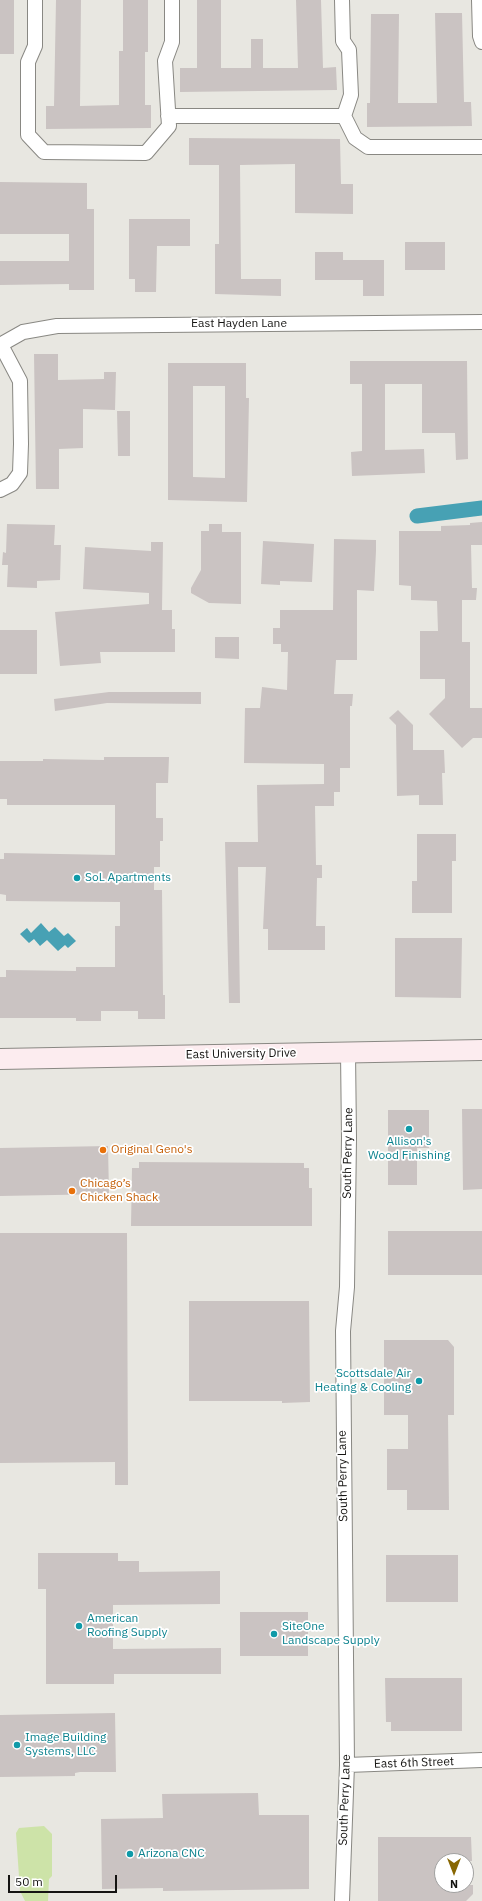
<!DOCTYPE html>
<html>
<head>
<meta charset="utf-8">
<style>
	body { margin:0 }
	#map { position:relative; width:482px; height:1901px; overflow:hidden; background:#e8e7e1; font-family:"IBM Plex Sans",sans-serif }
	canvas { display:block }
	.north { position:absolute; left:434px; top:1853px; width:40px; height:40px; box-sizing:border-box; background:#fff; border:1px solid #a1a1a0; border-radius:50%; rotate:180deg; font-size:11px; font-weight:700; line-height:16px; text-align:center; color:#151412 }
	.north::after { content:''; display:block; margin:auto; width:14px; height:18px; background:#886703; clip-path:polygon(50% 0,100% 100%,50% 72%,0 100%) }
	.scale { position:absolute; left:8px; top:1875px; width:109px; height:18px; box-sizing:border-box; border:2px solid #151412; border-top:0; padding-left:5px; font-size:12px; line-height:14px; white-space:nowrap; color:#151412; -webkit-text-stroke:3px #fff; paint-order:stroke }
</style>
</head>
<body>
<div id="map">
<canvas width="482" height="1901"></canvas>
<div class="north">N</div>
<div class="scale">50 m</div>
</div>
<script>
const c = document.querySelector('canvas').getContext('2d');
c.lineJoin = 'round';
function fillPath(path, color) { c.fillStyle = color; c.fill(path, 'evenodd'); }
const toPath = rows => new Path2D(rows.map(r => 'M' + r).join(''));
function trace(path, color, width, dash) { c.strokeStyle = color; c.lineWidth = width; c.lineCap = dash ? 'butt' : 'round'; c.setLineDash(dash || []); c.stroke(path); }
function label(font, color, halo, rows, align = 'center') {
  c.font = font + ' "IBM Plex Sans",sans-serif'; c.lineWidth = 3.5; c.setLineDash([]); c.textBaseline = 'middle'; c.strokeStyle = halo; c.fillStyle = color; for (const [text, x, y, turn = 0] of rows) {
    c.save(); c.translate(x, y); c.rotate((+turn || 0) * Math.PI / 180); c.textAlign = isNaN(turn) ? turn : align; if (halo) c.strokeText(text, 0, 0); c.fillText(text, 0, 0); c.restore();
  }
}
fillPath(toPath([
	[44,1826,52,1834,52,1876,49,1879,48,1901,25,1901,20,1891,16,1833,19,1828]
]), '#cde3a8');
fillPath(toPath([
	[41,923,49,932,55,927,64,936,68,933,76,941,68,948,65,945,58,951,47,940,40,946,34,939,29,943,20,934,27,928,31,933]
]), '#47a1b4');
trace(toPath([
	[417,516,482,508]
]), '#47a1b4', 15);
fillPath(toPath([
	[0,0,14,0,14,54,0,54],
	[56,0,81,0,80,106,119,105,119,51,123,51,123,0,148,0,148,52,145,52,145,105,151,105,151,128,46,129,46,106,54,106],
	[197,0,221,0,221,68,251,68,251,39,263,39,263,68,298,68,296,0,321,0,323,68,336,67,337,90,180,92,180,68,197,68],
	[435,13,462,13,464,102,471,102,472,126,367,127,367,103,370,103,371,14,399,14,398,103,437,103],
	[189,138,340,139,341,184,353,184,353,214,295,213,295,164,240,165,241,279,281,279,281,296,215,294,215,244,219,244,219,165,189,165],
	[0,182,87,183,87,209,94,209,94,290,69,290,69,284,0,285,0,261,69,261,69,234,0,234],
	[129,219,190,219,190,246,157,246,156,292,135,292,135,279,129,279],
	[405,242,445,242,445,270,405,270],
	[315,252,343,252,343,260,384,260,384,296,363,296,363,280,315,280],
	[34,354,58,354,58,380,104,379,104,372,116,372,115,410,83,409,83,448,59,449,59,489,36,489],
	[350,361,467,361,468,459,456,460,455,433,422,433,422,384,385,384,385,450,424,449,425,473,352,476,351,452,362,451,362,384,350,384],
	[168,363,246,363,246,398,249,398,247,502,168,500],
	[193,386,225,386,225,478,193,477],
	[117,411,130,411,130,456,118,456],
	[482,522,482,545,471,545,472,588,477,588,476,600,462,600,462,642,470,642,470,708,482,708,482,738,473,738,462,748,429,714,445,698,445,679,420,679,420,631,438,631,437,601,411,600,411,586,399,585,399,531,441,531,441,526,470,525,470,523],
	[7,524,55,525,54,545,61,545,60,580,37,581,37,588,7,587,8,565,2,565,3,552,6,553],
	[209,524,222,524,222,532,241,532,241,604,209,603,191,593,191,588,201,570,201,531,209,531],
	[334,539,376,540,376,551,374,591,357,590,357,660,336,660,334,694,353,694,352,706,350,706,350,768,340,768,340,792,334,792,334,806,315,806,316,865,322,865,322,878,317,878,316,926,325,926,325,950,268,950,268,929,263,929,266,867,238,867,240,1003,229,1003,225,842,258,842,257,785,324,784,324,764,244,763,245,708,260,708,262,687,287,690,288,652,281,652,281,644,273,644,273,628,280,628,280,610,333,610],
	[263,541,314,544,312,582,280,581,280,585,261,584],
	[151,542,163,542,162,610,172,610,172,629,175,629,175,652,100,652,101,663,60,666,55,612,149,604,149,593,83,589,85,547,151,551],
	[0,630,37,630,37,674,0,674],
	[215,637,239,637,239,659,215,658],
	[109,692,201,692,201,704,107,703,55,711,54,699],
	[398,710,413,725,413,750,444,750,445,773,442,773,443,805,419,805,419,795,397,796,396,725,389,718],
	[104,757,169,757,168,783,156,783,156,818,163,818,163,841,160,841,160,867,154,867,154,890,162,890,163,995,165,995,165,1019,138,1019,138,1011,101,1011,101,1021,76,1021,76,1018,0,1018,0,977,6,977,6,970,76,971,76,967,115,967,115,926,120,926,120,902,6,901,6,895,0,894,0,859,4,859,4,853,115,855,115,805,7,805,7,799,0,799,0,761,43,761,43,759,104,760],
	[417,834,456,834,456,861,452,861,452,913,412,913,412,881,417,881],
	[395,938,462,938,461,998,395,997],
	[462,1109,482,1109,482,1189,463,1190],
	[388,1110,429,1110,429,1148,417,1148,417,1185,388,1185],
	[108,1146,109,1194,0,1196,0,1148],
	[139,1162,304,1163,304,1168,309,1168,309,1188,312,1188,312,1226,131,1226,132,1168,139,1168],
	[388,1231,482,1231,482,1275,388,1275],
	[0,1233,127,1233,128,1485,115,1485,115,1462,0,1463],
	[189,1301,309,1301,310,1402,282,1403,282,1401,189,1401],
	[384,1340,448,1340,454,1347,454,1415,448,1415,449,1510,407,1510,407,1490,387,1490,387,1449,408,1449,408,1415,384,1415],
	[38,1553,118,1553,118,1561,139,1561,139,1572,220,1571,220,1604,113,1605,113,1649,221,1648,221,1674,114,1674,114,1684,46,1684,46,1589,38,1589],
	[386,1555,458,1555,458,1602,386,1602],
	[240,1612,308,1612,308,1656,240,1656],
	[385,1678,462,1678,462,1731,391,1731,391,1722,386,1722],
	[115,1713,116,1772,80,1772,75,1773,75,1776,0,1777,0,1715],
	[258,1793,259,1815,309,1815,309,1889,163,1891,163,1888,102,1889,101,1819,163,1818,162,1794],
	[378,1837,471,1837,472,1861,442,1861,442,1885,473,1885,473,1894,466,1901,378,1901]
]), '#cac3c2');
const street = toPath([
	[35,0,35,46,28,62,28,135,44,152,146,153,169,126,165,61,172,42,172,0],
	[342,0,343,41,349,50,351,95,344,116],
	[479,0,480,36,482,42],
	[168,116,344,116,355,138,368,147,482,147],
	[0,345,23,332,57,326,482,322],
	[0,490,12,484,20,473,21,444,20,381,1,345],
	[347,1765,482,1760],
	[342,1901,347,1765,343,1331,347,1287,349,1138,348,1052]
]);
const secondary = toPath([
	[0,1059,482,1050]
]);
trace(street, '#898883', 16);
trace(secondary, '#898883', 22);
trace(street, '#fff', 14);
trace(secondary, '#fcecef', 20);
for (const [x, y, r, color] of [
	[77,878,4,"#0f9aa8"],
	[409,1129,4,"#0f9aa8"],
	[103,1150,4,"#e8710a"],
	[72,1191,4,"#e8710a"],
	[419,1381,4,"#0f9aa8"],
	[79,1626,4,"#0f9aa8"],
	[274,1634,4,"#0f9aa8"],
	[17,1745,4,"#0f9aa8"],
	[130,1854,4,"#0f9aa8"]
]) { const dot = new Path2D(); dot.arc(x, y, r, 0, 2 * Math.PI); c.fillStyle = color; c.fill(dot); trace(dot, '#fff', 1.5); }
label('12px', '#151412', '#fff', [
	["East Hayden Lane",239,324],
	["East University Drive",241,1054,-1],
	["South Perry Lane",348,1153,-89],
	["South Perry Lane",343,1476,-91],
	["East 6th Street",414,1763,-2],
	["South Perry Lane",345,1800,-88]
]);
label('12px', '#0d838f', '#fff', [
	["SoL Apartments",85,878],
	["Allison's",409,1142,"center"],
	["Wood Finishing",409,1156,"center"],
	["Scottsdale Air",411,1374,"right"],
	["Heating & Cooling",411,1388,"right"],
	["American",87,1619],
	["Roofing Supply",87,1633],
	["SiteOne",282,1627],
	["Landscape Supply",282,1641],
	["Image Building",25,1738],
	["Systems, LLC",25,1752],
	["Arizona CNC",138,1854]
], 'left');
label('12px', '#c56008', '#fff', [
	["Original Geno's",111,1150],
	["Chicago’s",80,1184],
	["Chicken Shack",80,1198]
], 'left');
</script>
</body>
</html>
